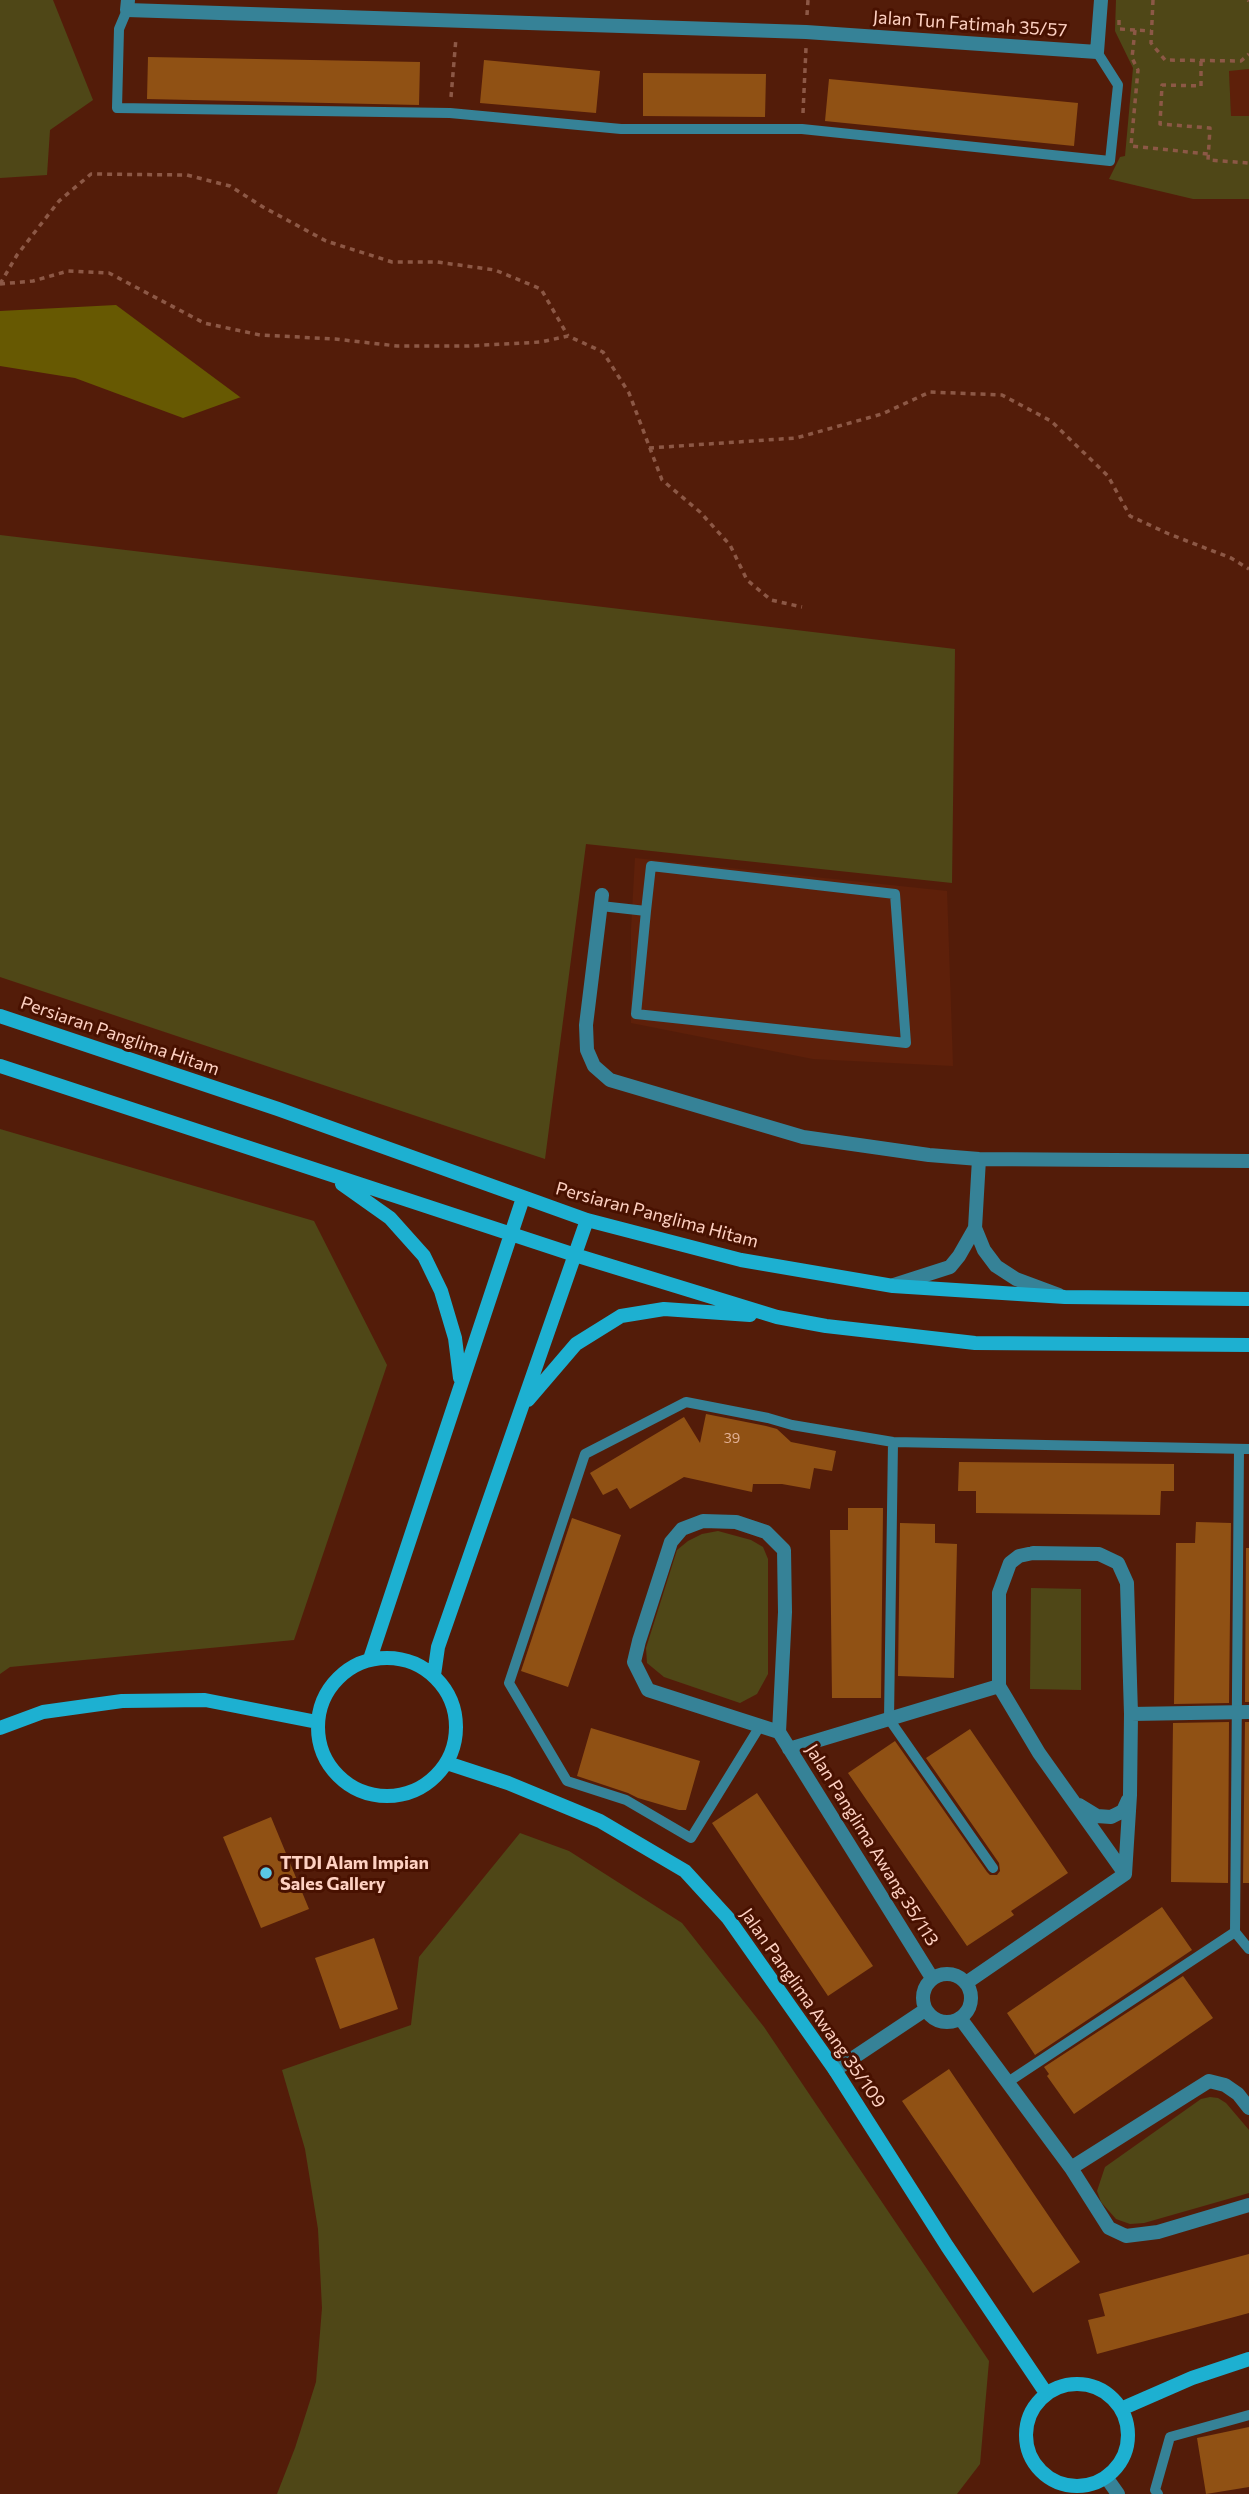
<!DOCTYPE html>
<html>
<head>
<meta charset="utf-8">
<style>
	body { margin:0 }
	canvas { display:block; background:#531c09 }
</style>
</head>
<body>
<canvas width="1249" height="2494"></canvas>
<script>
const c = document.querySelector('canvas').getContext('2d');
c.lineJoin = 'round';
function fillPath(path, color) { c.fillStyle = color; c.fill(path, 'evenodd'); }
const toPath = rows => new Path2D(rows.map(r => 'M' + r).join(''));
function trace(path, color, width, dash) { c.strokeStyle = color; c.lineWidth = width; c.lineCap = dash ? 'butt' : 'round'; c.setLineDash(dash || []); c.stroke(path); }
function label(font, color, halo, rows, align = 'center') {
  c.font = font + ' Commissioner,sans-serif'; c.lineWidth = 6; c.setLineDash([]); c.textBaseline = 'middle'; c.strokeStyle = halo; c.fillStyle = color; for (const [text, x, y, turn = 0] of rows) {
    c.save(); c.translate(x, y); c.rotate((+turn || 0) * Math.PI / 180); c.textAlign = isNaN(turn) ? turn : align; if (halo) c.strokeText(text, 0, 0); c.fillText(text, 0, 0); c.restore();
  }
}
fillPath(toPath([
	[1249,69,1249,116,1231,116,1229,70],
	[635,858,947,891,953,1066,813,1059,631,1023,631,930]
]), '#5e200a');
fillPath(toPath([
	[0,0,53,0,93,100,50,130,47,175,0,178],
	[1116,0,1249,0,1249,69,1229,71,1231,116,1249,116,1249,199,1193,199,1109,179,1120,157,1125,156,1133,68,1115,31],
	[0,535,955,649,952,883,586,844,545,1159,0,977],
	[0,1129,314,1221,387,1365,294,1640,10,1667,0,1674],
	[718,1531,751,1540,763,1547,768,1559,768,1674,757,1694,740,1703,664,1677,647,1663,646,1648,677,1550,688,1541,702,1534],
	[1031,1588,1081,1589,1081,1690,1030,1689],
	[520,1833,569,1851,682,1923,764,2027,989,2361,980,2464,957,2494,277,2494,295,2448,316,2382,322,2308,318,2229,305,2149,282,2070,411,2025,419,1957],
	[1210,2097,1218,2098,1226,2103,1249,2130,1249,2193,1144,2223,1130,2224,1116,2219,1101,2202,1097,2191,1105,2167,1201,2099]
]), '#4f4717');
fillPath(toPath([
	[116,305,240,397,241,397,183,418,75,378,0,366,0,311]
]), '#675902');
fillPath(toPath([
	[148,57,420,62,419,105,147,99],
	[484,60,600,71,596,113,480,103],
	[643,73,766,74,765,117,643,116],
	[829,79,1078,103,1074,146,825,121],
	[706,1414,766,1426,777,1429,791,1442,836,1451,832,1471,814,1468,810,1489,782,1484,753,1484,752,1492,684,1477,630,1509,617,1488,603,1495,590,1473,684,1417,700,1443],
	[959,1462,1174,1464,1174,1491,1161,1491,1160,1515,976,1513,976,1491,958,1491],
	[848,1508,883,1508,881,1698,832,1698,830,1530,848,1530],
	[572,1518,621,1535,568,1687,521,1671],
	[1196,1522,1231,1523,1229,1703,1174,1704,1176,1543,1195,1543],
	[900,1523,935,1524,935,1543,957,1544,954,1678,898,1676],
	[1246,1548,1249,1548,1249,1702,1245,1702],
	[1229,1722,1228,1883,1171,1882,1173,1723],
	[1245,1722,1249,1722,1249,1883,1243,1883],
	[591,1728,700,1761,686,1810,679,1810,638,1798,628,1793,577,1776],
	[970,1729,1068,1873,1011,1911,1014,1915,967,1946,848,1773,895,1741,987,1872,990,1875,997,1875,1000,1871,999,1863,926,1758],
	[757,1793,873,1966,828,1996,712,1823],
	[271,1817,309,1909,261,1928,223,1837],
	[1162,1907,1192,1950,1035,2055,1007,2013],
	[374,1938,398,2009,340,2029,315,1958],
	[1183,1976,1213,2018,1074,2114,1047,2076,1049,2074,1044,2067],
	[949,2069,1080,2262,1033,2293,902,2101],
	[1249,2254,1249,2313,1097,2354,1088,2320,1105,2316,1099,2294],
	[1249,2427,1249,2487,1206,2494,1197,2438]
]), '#905114');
trace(toPath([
	[1153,0,1151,43,1165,60,1241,61,1249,54],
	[1248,0,1249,1],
	[807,15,808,0],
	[1119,20,1119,29,1151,31],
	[1135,30,1132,58,1138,70,1131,146,1208,154],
	[1201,61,1201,86,1162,85,1160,124,1210,128,1208,160,1249,163],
	[451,97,456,38],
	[803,113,806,48],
	[0,284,33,281,68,271,109,273,204,323,260,335,335,339,397,346,468,346,541,342,568,336,603,352,629,393,662,480,700,512,730,545,747,580,771,600,802,607],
	[0,284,17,255,59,201,91,174,187,175,230,186,263,207,326,241,392,262,437,262,495,270,541,289,568,336],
	[649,448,796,438,882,414,930,392,1002,395,1051,421,1108,476,1130,516,1169,534,1231,558,1249,569]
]), '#8c5846', 3.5, [5, 5]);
trace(toPath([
	[127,10,119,29,117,108,450,113,621,129,802,129,1110,161,1118,85,1097,52],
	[601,906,646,911,651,866,895,894,906,1043,636,1014,646,911],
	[893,1442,889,1719,993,1868],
	[1239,1449,1235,1932,1249,1949],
	[760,1726,691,1838,626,1800,567,1781,509,1683,585,1454,686,1402,768,1418,792,1425,893,1442,1249,1449],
	[1008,2082,1235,1932],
	[1158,2494,1155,2490,1170,2437,1249,2415]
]), '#368297', 10);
trace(toPath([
	[128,0,127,10,806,32,1097,52,1101,0],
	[602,895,586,1025,587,1050,594,1066,610,1080,803,1137,929,1155,979,1159,1249,1161],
	[975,1228,984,1250,996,1266,1016,1279,1059,1295],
	[894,1285,950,1267,959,1256,975,1228,979,1159],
	[703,1521,736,1522,766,1532,784,1550,785,1612,779,1732,648,1690,634,1662,639,1641,671,1542,682,1529,703,1521],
	[1033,1553,1099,1554,1118,1563,1127,1583,1131,1714,1130,1795,1125,1874,1039,1753,999,1686,999,1593,1010,1563,1019,1556,1033,1553],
	[1131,1714,1249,1712],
	[779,1732,932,1978],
	[789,1749,999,1686],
	[1079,1805,1097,1816,1111,1817,1123,1811,1128,1800],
	'923 1998a24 24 0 1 1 48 0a24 24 0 1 1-48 0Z',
	[966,1983,1125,1874],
	[960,2018,1071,2168,1109,2228,1126,2236,1158,2232,1249,2205],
	[835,2070,925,2010],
	[1071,2168,1209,2081,1225,2085,1238,2094,1249,2108],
	[1106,2477,1118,2494]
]), '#368297', 14);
trace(toPath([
	[0,1016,278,1109,587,1220,741,1260,893,1286,1065,1297,1249,1299],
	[0,1066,575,1255,777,1317,826,1326,975,1343,1249,1345],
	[342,1184,390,1218,424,1256,441,1291,455,1338,460,1378],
	[528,1400,576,1344,621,1316,664,1309,750,1315],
	'318 1727a69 69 0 1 1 138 0a69 69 0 1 1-138 0Z',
	[370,1659,523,1198],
	[434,1675,438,1647,587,1220],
	[0,1728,43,1712,122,1701,205,1700,317,1722],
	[447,1763,508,1783,600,1821,685,1871,728,1918,835,2070,947,2246,1046,2393],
	'1026 2435a51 51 0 1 1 102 0a51 51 0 1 1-102 0Z',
	[1121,2409,1192,2378,1249,2359]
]), '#1db0d1', 14);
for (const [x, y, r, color] of [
	[266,1873,7,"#5ac8e6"]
]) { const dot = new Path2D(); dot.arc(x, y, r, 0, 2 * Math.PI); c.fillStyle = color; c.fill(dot); trace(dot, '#481100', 2.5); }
label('14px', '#e2b196', null, [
	["39",732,1438]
]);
label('18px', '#fed1c2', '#481100', [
	["Jalan Tun Fatimah 35/57",970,24,4],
	["Persiaran Panglima Hitam",120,1036,19],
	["Persiaran Panglima Hitam",657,1215,15],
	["Jalan Panglima Awang 35/113",872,1845,58],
	["Jalan Panglima Awang 35/109",813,2008,55]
]);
label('bold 18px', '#fed1c2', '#481100', [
	["TTDI Alam Impian",280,1863],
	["Sales Gallery",280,1884]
], 'left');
</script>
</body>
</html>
